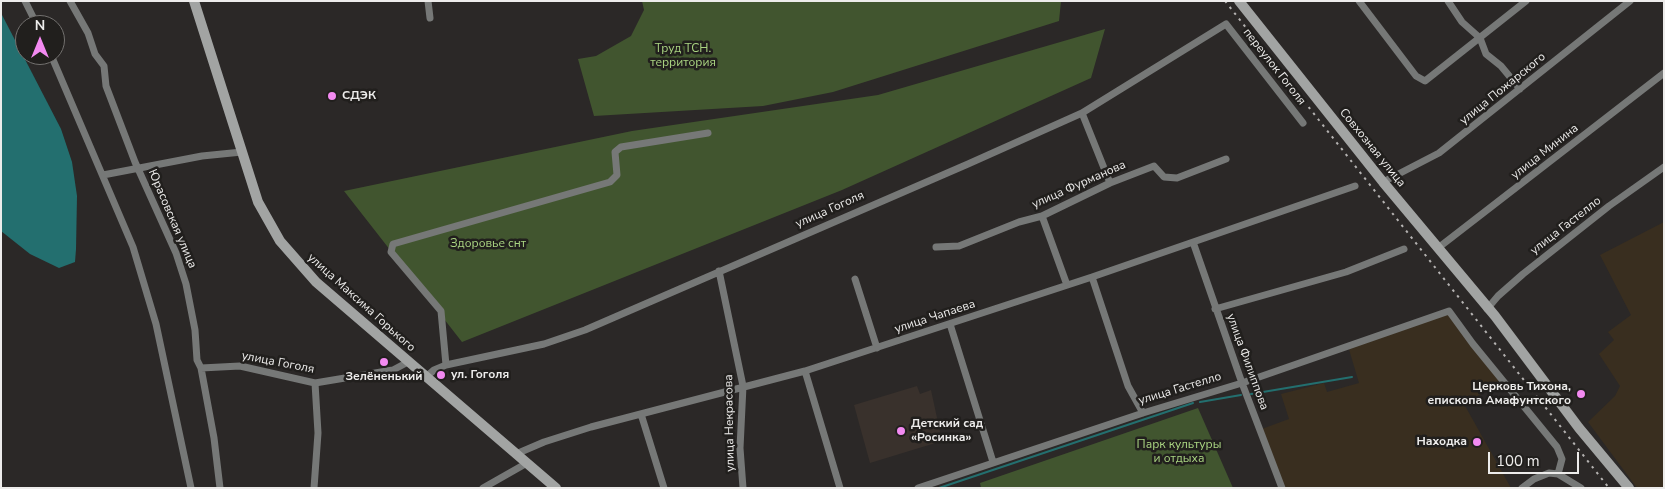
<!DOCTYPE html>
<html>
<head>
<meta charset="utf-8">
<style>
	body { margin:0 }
	#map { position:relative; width:1665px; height:489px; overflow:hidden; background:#2b2827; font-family:"Nunito Sans",sans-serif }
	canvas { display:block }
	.frame { position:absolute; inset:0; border:2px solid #edeceb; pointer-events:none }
	.north { position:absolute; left:15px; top:15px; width:50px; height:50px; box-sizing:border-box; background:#211f1d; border:1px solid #73716f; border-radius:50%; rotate:0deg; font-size:14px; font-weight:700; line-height:20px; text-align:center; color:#edeceb }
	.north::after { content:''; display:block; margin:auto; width:18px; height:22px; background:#f38af1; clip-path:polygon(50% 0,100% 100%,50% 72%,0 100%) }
	.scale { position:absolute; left:1488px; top:452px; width:91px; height:22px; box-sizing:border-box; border:2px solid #edeceb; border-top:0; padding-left:6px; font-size:15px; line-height:18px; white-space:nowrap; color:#edeceb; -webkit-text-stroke:4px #211f1d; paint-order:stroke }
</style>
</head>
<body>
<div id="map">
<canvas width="1665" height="489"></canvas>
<div class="frame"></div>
<div class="north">N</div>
<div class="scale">100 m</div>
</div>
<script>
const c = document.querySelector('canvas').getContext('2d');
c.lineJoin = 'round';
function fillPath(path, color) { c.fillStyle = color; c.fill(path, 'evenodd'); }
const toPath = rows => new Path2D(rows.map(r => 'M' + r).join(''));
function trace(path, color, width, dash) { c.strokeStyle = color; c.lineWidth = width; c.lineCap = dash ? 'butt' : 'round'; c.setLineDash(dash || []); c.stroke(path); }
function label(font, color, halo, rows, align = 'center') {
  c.font = font + ' "Nunito Sans",sans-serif'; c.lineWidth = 5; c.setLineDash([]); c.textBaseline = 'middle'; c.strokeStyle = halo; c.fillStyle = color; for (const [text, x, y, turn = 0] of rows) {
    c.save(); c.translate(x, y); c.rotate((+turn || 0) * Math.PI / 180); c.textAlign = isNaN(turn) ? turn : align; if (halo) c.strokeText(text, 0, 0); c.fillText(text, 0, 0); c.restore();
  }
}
fillPath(toPath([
	[1664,222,1664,488,1637,488,1588,422,1615,396,1620,386,1599,354,1614,340,1608,332,1631,315,1600,255],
	[1449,311,1504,381,1464,404,1511,488,1282,488,1259,430,1289,419,1281,394,1324,383,1327,392,1359,383,1348,346]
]), '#392e1f');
fillPath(toPath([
	[917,386,920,394,931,390,942,441,870,463,854,405]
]), '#39312c');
fillPath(toPath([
	[642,1,1061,1,1059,21,833,92,763,106,594,116,578,59,596,56,631,36,644,10],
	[1105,29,1091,78,842,190,462,342,344,191,632,131,878,95],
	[1198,408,1233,488,981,488,980,483]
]), '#41552f');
fillPath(toPath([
	[1,13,61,129,72,162,77,196,76,249,75,262,59,268,30,254,1,231]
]), '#236f6f');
trace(toPath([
	[1251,394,1352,377],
	[1200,402,1241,395],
	[939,488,1193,403]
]), '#236f6f', 2);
trace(toPath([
	[25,1,37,25],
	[70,1,88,33,95,54,104,66,106,86,135,162,176,253,186,284,195,330,197,360,201,368,214,438,220,488],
	[428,1,430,18],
	[1359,1,1416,76,1425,81,1526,1],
	[1448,1,1462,22,1480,38,1486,54,1501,66,1520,89],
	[51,55,133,247,156,324,191,488],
	[1082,113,1110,183],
	[103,175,202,156,242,152],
	[1383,182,1439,153,1630,1],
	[1042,216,1067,285],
	[1193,242,1242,383,1282,488],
	[936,247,959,246,1019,222,1042,216,1110,183,1154,166,1164,177,1177,178,1226,159],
	[1438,248,1664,73],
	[719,271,743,386,740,448,743,488],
	[1092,277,1128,386,1143,413],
	[855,279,877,348],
	[1215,309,1346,272,1404,249],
	[1487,309,1498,296,1523,274,1609,206,1664,167],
	[950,324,993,462],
	[446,365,441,311,391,252,393,244,610,182,617,175,615,152,621,147,708,133],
	[201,368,240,366,315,383,393,370,408,362],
	[805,371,840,488],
	[426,377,434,370,446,365,544,344,585,330,968,164,1082,113,1226,24,1303,123],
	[641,414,664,488],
	[516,454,544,442,591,427,805,371,1092,277,1355,186],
	[314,488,318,433,315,383],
	[483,488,527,463],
	[918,488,1143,413,1242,383,1449,311,1473,344,1557,447,1562,459,1558,474],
	[1522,488,1534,479,1549,473,1558,474,1581,488]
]), '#767877', 7);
trace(toPath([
	[194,1,258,202,280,241,316,282,556,488],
	[1239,1,1383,182,1495,316,1579,428,1629,488]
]), '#a2a4a3', 10);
trace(toPath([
	[1225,1,1609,488]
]), '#b5b3b2', 2, [2.5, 5]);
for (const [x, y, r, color] of [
	[332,96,5,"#f38af1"],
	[384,362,5,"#f38af1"],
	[441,375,5,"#f38af1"],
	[1581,394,5,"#f38af1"],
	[901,431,5,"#f38af1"],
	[1477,442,5,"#f38af1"]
]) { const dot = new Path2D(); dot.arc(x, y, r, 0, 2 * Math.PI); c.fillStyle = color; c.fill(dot); trace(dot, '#211f1d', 2); }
label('12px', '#aad582', '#211f1d', [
	["Труд ТСН.",683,49],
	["территория",683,63],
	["Здоровье снт",488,244],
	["Парк культуры",1179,445],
	["и отдыха",1179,459]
]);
label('12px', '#edeceb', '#211f1d', [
	["переулок Гоголя",1274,67,52],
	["улица Пожарского",1503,89,-39],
	["Совхозная улица",1372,148,51],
	["улица Минина",1545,152,-38],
	["улица Фурманова",1079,185,-24],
	["улица Гоголя",830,210,-24],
	["Юрасовская улица",172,219,67],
	["улица Гастелло",1566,226,-38],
	["улица Максима Горького",361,303,42],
	["улица Чапаева",935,317,-18],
	["улица Филиппова",1247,362,70],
	["улица Гоголя",278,363,11],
	["улица Гастелло",1180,389,-17],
	["улица Некрасова",730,423,-91]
]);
label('bold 12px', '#edeceb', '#211f1d', [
	["СДЭК",342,96],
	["ул. Гоголя",451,375],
	["Зелёненький",384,377,"center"],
	["Церковь Тихона,",1571,387,"right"],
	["епископа Амафунтского",1571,401,"right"],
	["Детский сад",911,424],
	["«Росинка»",911,438],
	["Находка",1467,442,"right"]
], 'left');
</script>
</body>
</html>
